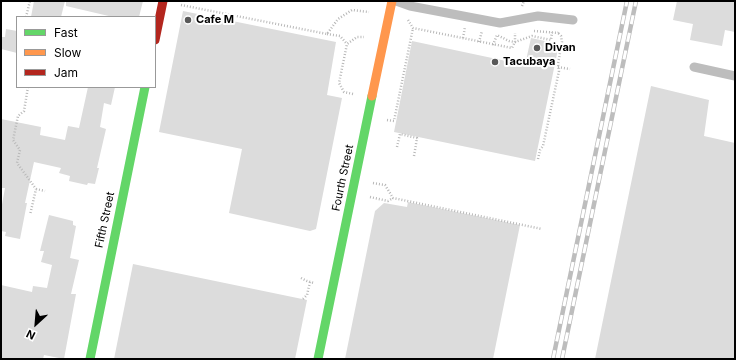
<!DOCTYPE html>
<html>
<head>
<meta charset="utf-8">
<style>
	body { margin:0 }
	#map { position:relative; width:736px; height:360px; overflow:hidden; background:#fff; font-family:Inter,sans-serif }
	canvas { display:block }
	.frame { position:absolute; inset:0; border:2px solid #000; pointer-events:none }
	.legend { position:absolute; left:16px; top:16px; width:140px; height:72px; box-sizing:border-box; background:#fff; border:1px solid #999; margin:0; padding:5px 7px; list-style:none; font-size:12px; color:#000 }
	.legend li { display:flex; align-items:center; gap:8px; height:20px }
	.legend b { width:20px; border:1px solid #999 }
	.north { position:absolute; left:16px; top:304px; width:40px; height:40px; -webkit-text-stroke:3px #fff; paint-order:stroke; rotate:206deg; font-size:11px; font-weight:700; line-height:16px; text-align:center; color:#000 }
	.north::after { content:''; display:block; margin:auto; width:14px; height:18px; background:#000; clip-path:polygon(50% 0,100% 100%,50% 72%,0 100%) }
</style>
</head>
<body>
<div id="map">
<canvas width="736" height="360"></canvas>
<div class="frame"></div>
<ul class="legend">
<li><b style="height:5px;background:#63d668"></b>Fast</li>
<li><b style="height:5px;background:#ff974d"></b>Slow</li>
<li><b style="height:5px;background:#b3261e"></b>Jam</li>
</ul>
<div class="north">N</div>
</div>
<script>
const c = document.querySelector('canvas').getContext('2d');
c.lineJoin = 'round';
function fillPath(path, color) { c.fillStyle = color; c.fill(path, 'evenodd'); }
const toPath = rows => new Path2D(rows.map(r => 'M' + r).join(''));
function trace(path, color, width, dash) { c.strokeStyle = color; c.lineWidth = width; c.lineCap = dash ? 'butt' : 'round'; c.setLineDash(dash || []); c.stroke(path); }
function label(font, color, halo, rows, align = 'center') {
  c.font = font + ' Inter,sans-serif'; c.lineWidth = 4; c.setLineDash([]); c.textBaseline = 'middle'; c.strokeStyle = halo; c.fillStyle = color; for (const [text, x, y, turn = 0] of rows) {
    c.save(); c.translate(x, y); c.rotate((+turn || 0) * Math.PI / 180); c.textAlign = isNaN(turn) ? turn : align; if (halo) c.strokeText(text, 0, 0); c.fillText(text, 0, 0); c.restore();
  }
}
fillPath(toPath([
	[34,1,65,1,61,17,31,17],
	[66,1,143,1,139,17,113,17,66,6],
	[677,1,735,1,735,32,725,30,722,46,690,40,693,24,673,20],
	[183,11,336,42,327,95,342,98,316,229,310,231,229,213,242,149,159,132],
	[6,29,17,31,17,53,1,49,1,37,5,37],
	[531,38,559,44,535,161,394,132,412,41,525,65],
	[651,86,709,100,704,136,735,143,735,359,595,359],
	[88,87,115,87,111,105,104,103,100,127,106,129,97,168,99,168,95,184,88,183,87,185,69,181,70,176,59,173,61,168,34,162,25,203,27,203,20,239,5,236,6,232,1,231,1,210,5,188,1,188,1,119,41,127,40,135,65,140,68,126,79,128],
	[408,202,520,225,493,359,345,359,375,211,384,203,407,207],
	[49,215,73,221,73,225,76,226,70,258,79,260,71,294,76,294,64,359,44,355,43,359,1,359,1,285,32,292,33,286,47,288,52,265,41,262,44,251,40,251],
	[133,264,307,300,295,359,114,359]
]), '#dcdcdc');
trace(toPath([
	[181,5,327,34,338,19,352,10,369,12],
	[522,6,524,1],
	[26,17,30,1],
	[408,20,413,28,512,48,515,42,515,33],
	[534,31,558,33,560,31],
	[327,34,340,36,347,44],
	[463,38,465,27],
	[479,42,482,31],
	[493,45,497,35,509,41,515,42,532,36,551,40,552,32],
	[558,67,570,69],
	[28,87,24,111,18,116,13,140,20,150,17,163,36,189,30,215],
	[353,94,344,92,339,83,347,44,357,37,364,37],
	[387,120,394,121,413,28],
	[397,147,400,134,417,138,414,156],
	[538,159,540,150,543,146,559,71,558,64,562,42,561,36,558,33],
	[373,183,385,185,393,198,542,229],
	[36,189,45,191],
	[370,197,388,201,393,198],
	[301,278,307,281,314,283],
	[303,299,307,295,310,282]
]), '#b8b8b8', 2.5, [1, 2]);
trace(toPath([
	[396,1,410,6,500,23,538,16,573,20],
	[694,67,735,76]
]), '#bdbdbd', 9);
trace(toPath([
	[90,359,145,87],
	[318,359,372,96]
]), '#63d668', 9);
trace(toPath([
	[372,96,392,1]
]), '#ff974d', 9);
trace(toPath([
	[155,40,163,1]
]), '#b3261e', 9);
const rail = toPath([
	[553,359,627,1],
	[562,359,636,1]
]);
trace(rail, '#bdbdbd', 4.5);
trace(rail, '#fff', 3, [9]);
for (const [x, y, r, color] of [
	[188,20,4,"#595959"],
	[537,48,4,"#595959"],
	[495,62,4,"#595959"]
]) { const dot = new Path2D(); dot.arc(x, y, r, 0, 2 * Math.PI); c.fillStyle = color; c.fill(dot); trace(dot, '#fff', 1.5); }
label('bold 11px', '#000', '#fff', [
	["Cafe M",196,20],
	["Divan",545,48],
	["Tacubaya",503,62]
], 'left');
label('11px', '#000', '#fff', [
	["Fourth Street",343,178,-78],
	["Fifth Street",105,220,-78]
]);
</script>
</body>
</html>
